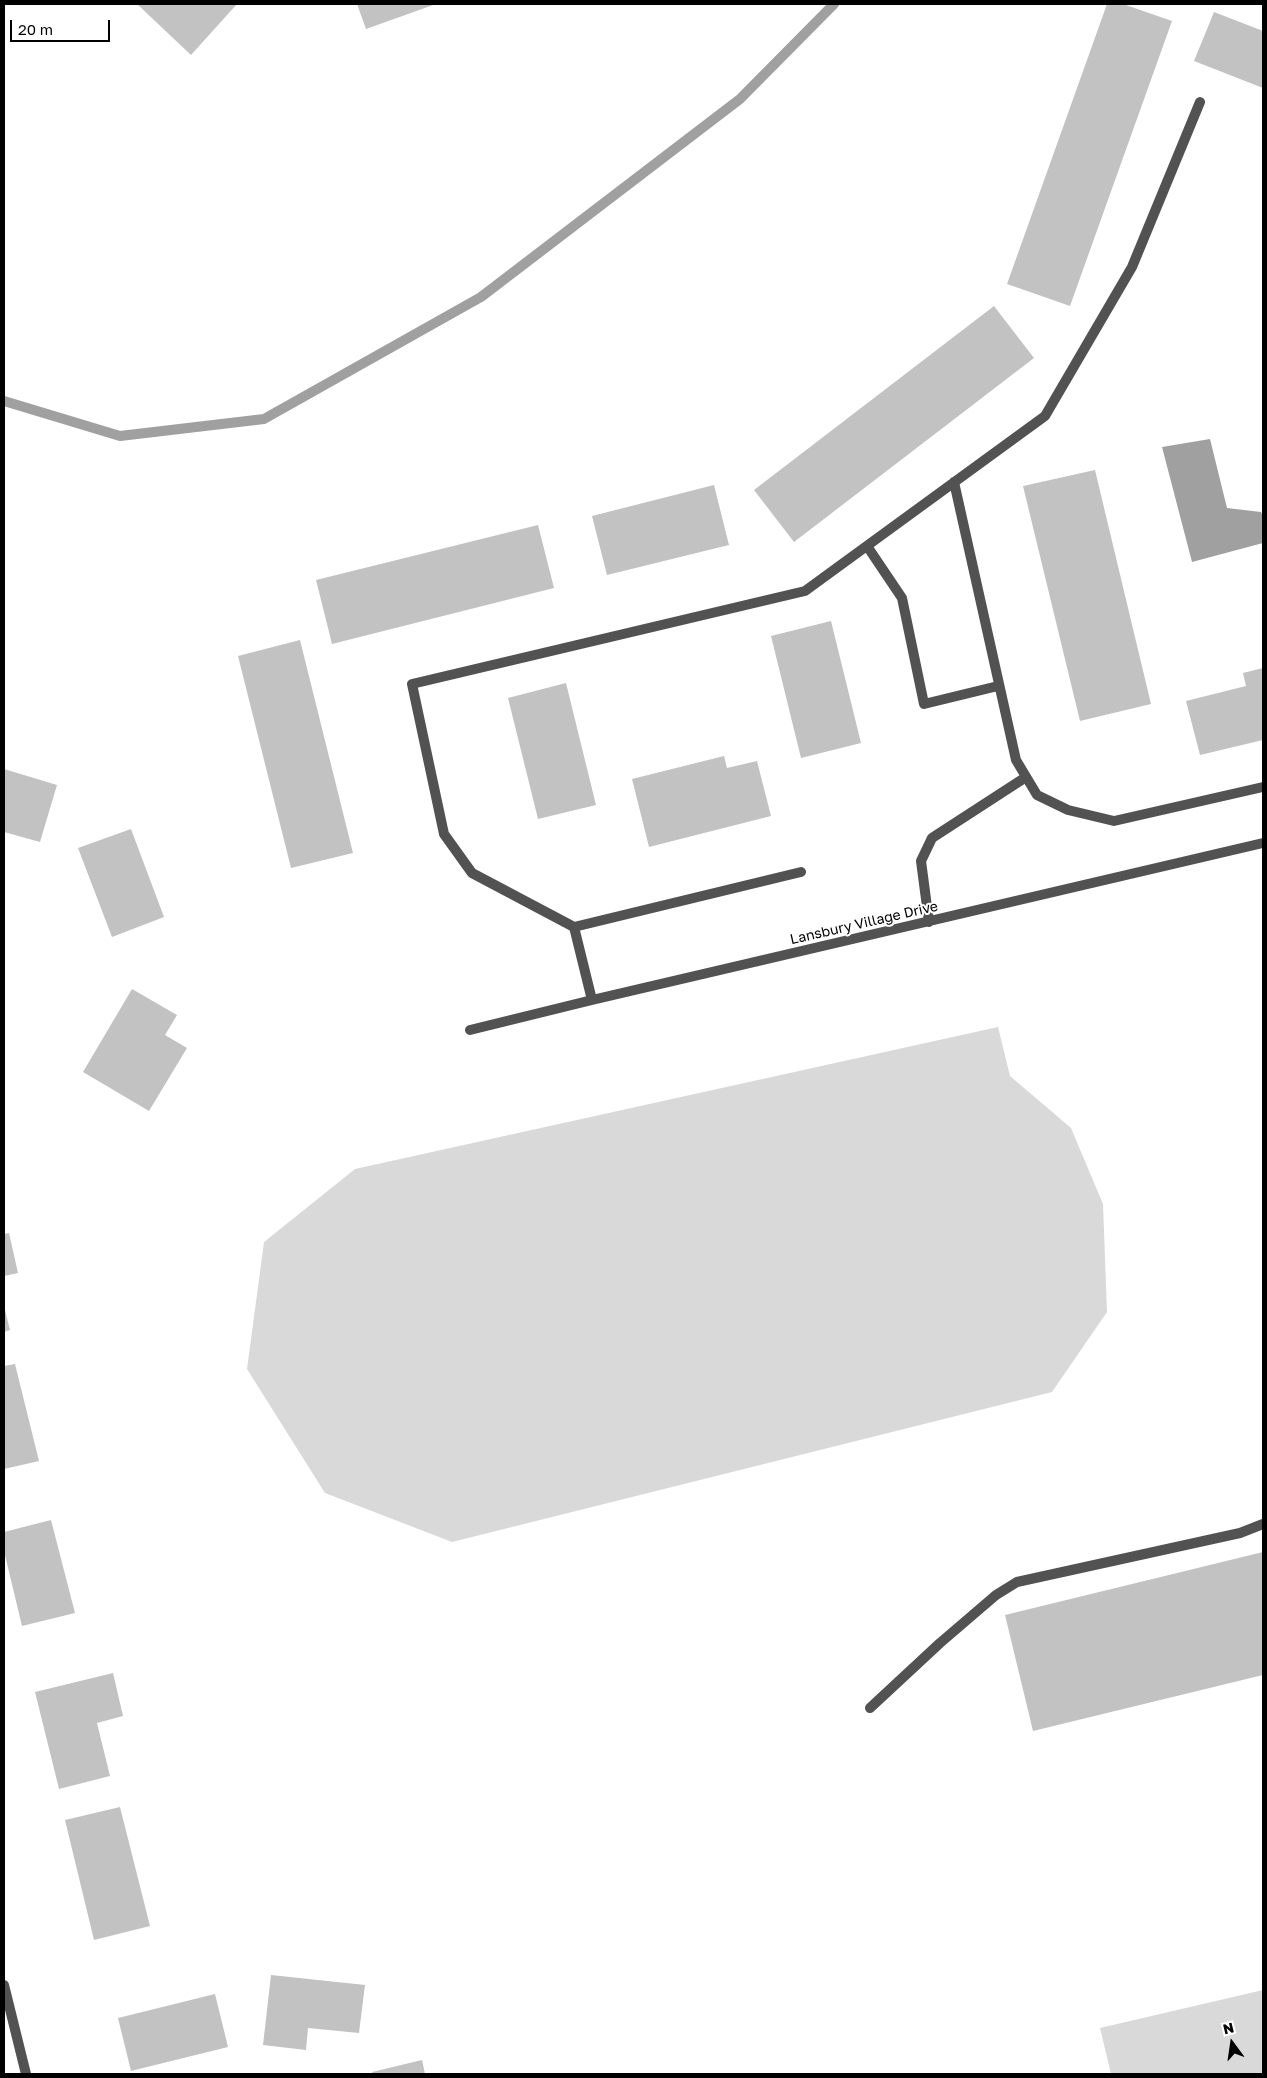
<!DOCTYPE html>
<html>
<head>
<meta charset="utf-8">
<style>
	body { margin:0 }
	#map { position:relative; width:1267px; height:2078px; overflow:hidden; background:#fff; font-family:"Golos Text",sans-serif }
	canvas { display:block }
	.frame { position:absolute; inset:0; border:5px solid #000; pointer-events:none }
	.north { position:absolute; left:1207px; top:2018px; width:50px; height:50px; -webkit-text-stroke:4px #fff; paint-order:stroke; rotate:346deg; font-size:14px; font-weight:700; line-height:20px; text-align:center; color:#000 }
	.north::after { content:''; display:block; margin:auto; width:18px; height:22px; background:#000; clip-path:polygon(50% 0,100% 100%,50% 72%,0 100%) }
	.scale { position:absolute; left:10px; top:20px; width:100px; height:22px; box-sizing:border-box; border:2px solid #000; border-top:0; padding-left:6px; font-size:15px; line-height:18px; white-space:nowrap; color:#000; -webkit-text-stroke:4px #fff; paint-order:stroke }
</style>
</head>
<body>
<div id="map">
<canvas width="1267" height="2078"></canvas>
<div class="frame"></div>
<div class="north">N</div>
<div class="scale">20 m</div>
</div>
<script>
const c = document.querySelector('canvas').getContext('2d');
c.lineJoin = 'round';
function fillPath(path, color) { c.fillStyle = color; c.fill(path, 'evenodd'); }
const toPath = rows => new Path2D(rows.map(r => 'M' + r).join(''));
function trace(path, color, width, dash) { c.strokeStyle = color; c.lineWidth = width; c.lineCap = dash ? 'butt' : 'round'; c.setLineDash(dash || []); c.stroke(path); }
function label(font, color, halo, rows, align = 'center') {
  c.font = font + ' "Golos Text",sans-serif'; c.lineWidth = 4; c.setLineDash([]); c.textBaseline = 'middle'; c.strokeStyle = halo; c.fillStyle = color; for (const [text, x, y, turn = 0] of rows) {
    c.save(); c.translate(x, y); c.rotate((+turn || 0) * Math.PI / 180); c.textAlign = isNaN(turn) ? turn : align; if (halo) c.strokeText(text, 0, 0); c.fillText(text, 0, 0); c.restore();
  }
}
fillPath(toPath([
	[998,1027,1010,1076,1071,1128,1103,1204,1107,1312,1052,1392,452,1542,325,1493,247,1369,264,1242,355,1169],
	[1263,1990,1263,2074,1111,2074,1100,2028]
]), '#d9d9d9');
fillPath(toPath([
	[1210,439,1227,508,1261,512,1263,516,1263,543,1192,562,1162,447]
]), '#a0a0a0');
trace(toPath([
	[4,401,120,436,264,419,481,297,740,99,834,4]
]), '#a0a0a0', 10);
fillPath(toPath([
	[137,4,237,4,191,55],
	[357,4,436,4,366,29],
	[1107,4,1123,4,1172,21,1070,306,1007,284],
	[1214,12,1263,31,1263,88,1194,61],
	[994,306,1034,358,794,542,754,490],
	[1095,470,1151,704,1080,721,1023,486],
	[714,485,729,545,607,575,592,516],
	[538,525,554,588,332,644,316,580],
	[831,621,861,743,801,758,771,636],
	[300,640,353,853,291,868,238,656],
	[1263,668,1263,740,1200,755,1186,701,1246,686,1243,673],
	[566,683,596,805,538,819,508,698],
	[724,756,727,768,757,761,771,816,649,847,632,779],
	[4,769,57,785,40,842,4,832],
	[131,829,164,917,112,937,78,848],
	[132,989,177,1015,165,1035,187,1048,149,1111,83,1072],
	[9,1233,18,1273,4,1276,4,1234],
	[4,1306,10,1330,4,1332],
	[15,1364,39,1461,4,1469,4,1366],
	[51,1520,75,1613,22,1626,4,1551,4,1532],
	[1263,1552,1263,1675,1033,1731,1005,1615],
	[113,1673,123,1716,97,1723,110,1776,59,1789,35,1692],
	[120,1807,150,1926,94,1940,65,1820],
	[271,1975,365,1985,359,2033,308,2028,306,2050,263,2045],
	[215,1994,228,2047,131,2071,118,2018],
	[422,2060,425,2074,373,2074,372,2072]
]), '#c2c2c2');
trace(toPath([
	[870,1708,940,1643,996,1595,1017,1582,1240,1533,1263,1524]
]), '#525252', 10);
trace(toPath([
	[954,482,1016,760,1037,795,1068,810,1114,821,1263,787],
	[867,546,902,598,924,704,998,686],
	[929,922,921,861,932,838,1026,777],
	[574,927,472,873,444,834,412,684,805,591,1045,416,1132,267,1200,102],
	[592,1000,574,927,801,872],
	[470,1030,592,1000,1263,843],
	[4,1985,26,2074]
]), '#525252', 10);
label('14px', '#000', '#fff', [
	["Lansbury Village Drive",864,923,-13]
]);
</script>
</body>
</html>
